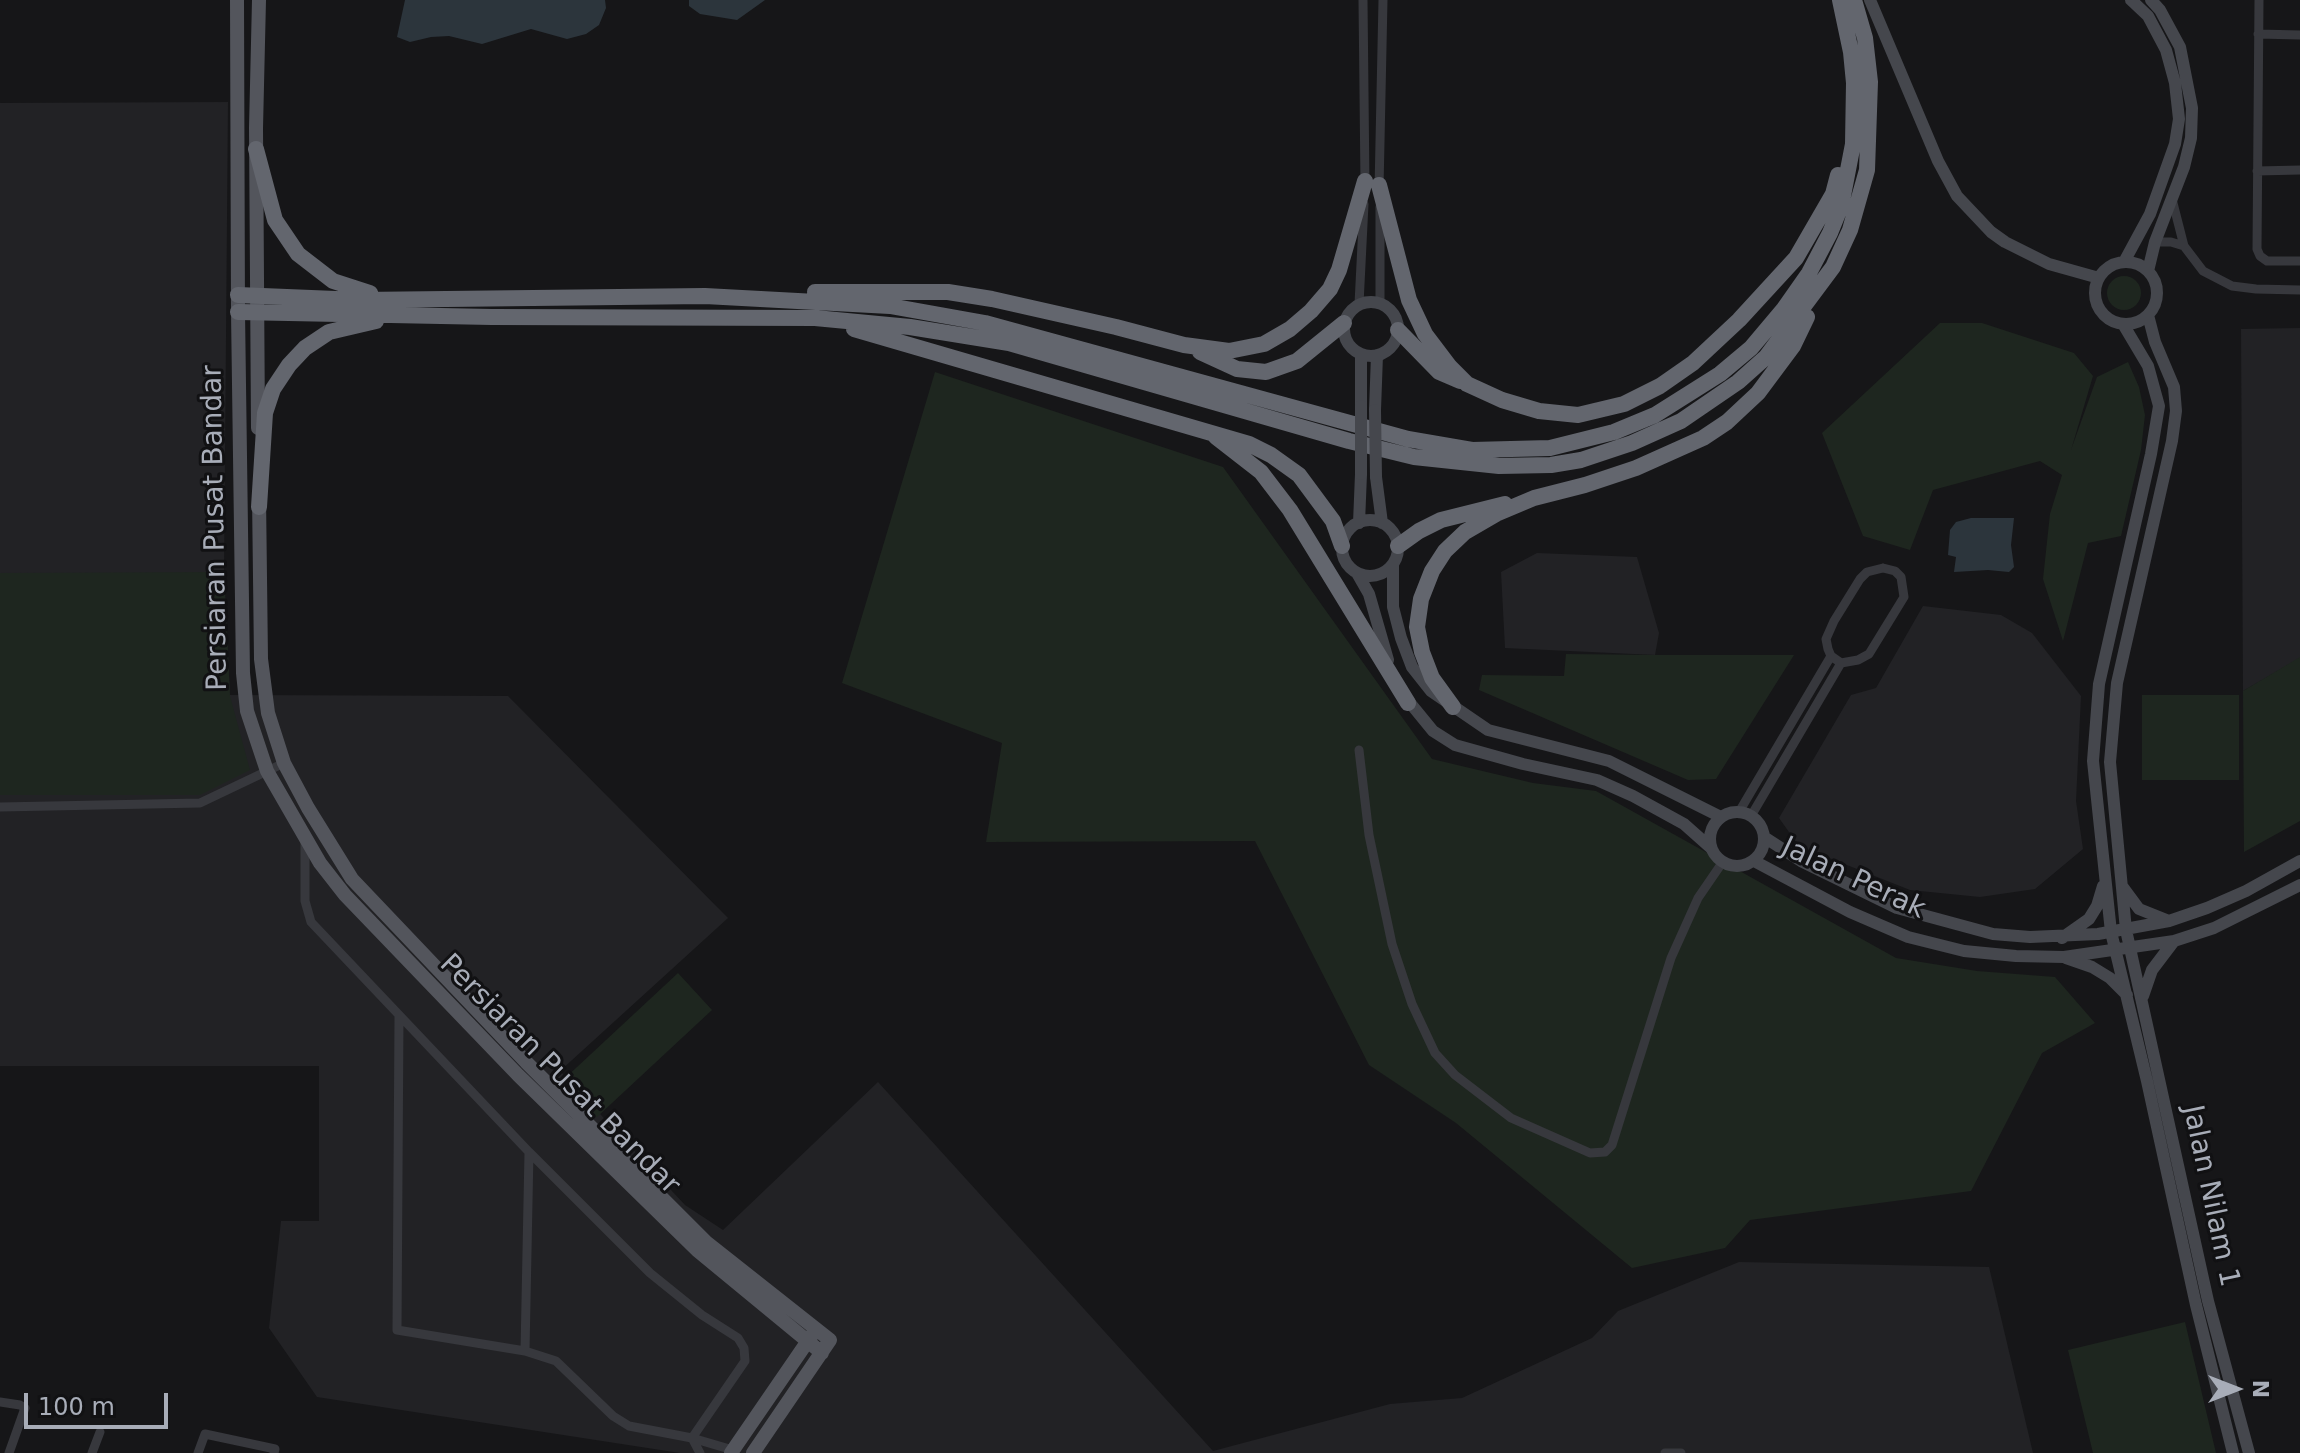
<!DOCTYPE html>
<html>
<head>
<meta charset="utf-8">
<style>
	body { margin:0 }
	#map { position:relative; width:2300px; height:1453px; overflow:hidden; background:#161618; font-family:"DejaVu Sans",sans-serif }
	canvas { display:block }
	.north { position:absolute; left:2196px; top:1349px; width:80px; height:80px; -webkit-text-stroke:6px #111113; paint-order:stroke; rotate:90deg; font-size:22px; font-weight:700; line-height:32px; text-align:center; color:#a8adb8 }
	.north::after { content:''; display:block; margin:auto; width:28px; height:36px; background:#a8adb8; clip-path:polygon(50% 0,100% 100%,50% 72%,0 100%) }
	.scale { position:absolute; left:24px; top:1393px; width:144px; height:36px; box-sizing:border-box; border:4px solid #a8adb8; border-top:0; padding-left:10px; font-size:24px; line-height:28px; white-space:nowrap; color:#a8adb8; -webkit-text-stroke:6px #111113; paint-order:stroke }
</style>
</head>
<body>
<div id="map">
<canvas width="2300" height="1453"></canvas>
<div class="north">N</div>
<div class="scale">100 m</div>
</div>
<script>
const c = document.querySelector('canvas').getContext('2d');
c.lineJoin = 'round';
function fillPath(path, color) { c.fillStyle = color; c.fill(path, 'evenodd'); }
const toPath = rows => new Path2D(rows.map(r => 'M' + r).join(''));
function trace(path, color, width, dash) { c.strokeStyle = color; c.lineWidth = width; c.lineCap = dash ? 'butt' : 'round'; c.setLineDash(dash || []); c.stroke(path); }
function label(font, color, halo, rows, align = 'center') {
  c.font = font + ' "DejaVu Sans",sans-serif'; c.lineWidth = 6; c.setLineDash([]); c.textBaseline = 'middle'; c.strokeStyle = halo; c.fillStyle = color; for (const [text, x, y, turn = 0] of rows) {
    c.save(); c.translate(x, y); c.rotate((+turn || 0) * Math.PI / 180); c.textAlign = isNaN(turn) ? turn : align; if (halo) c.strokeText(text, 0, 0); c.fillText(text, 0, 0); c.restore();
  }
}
fillPath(toPath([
	[228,102,224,572,230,695,508,696,728,918,560,1071,685,1205,723,1230,878,1082,1213,1451,1390,1404,1462,1398,1592,1338,1618,1311,1739,1262,1989,1267,2033,1453,680,1453,317,1397,269,1328,281,1221,319,1221,319,1066,0,1066,0,103],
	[2300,328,2300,658,2243,691,2241,329],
	[1537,553,1637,557,1659,633,1655,655,1505,648,1501,572],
	[1923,606,2001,615,2032,633,2081,696,2076,801,2083,849,2035,889,1980,897,1910,890,1799,846,1779,818,1851,695,1876,688]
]), '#222225');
fillPath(toPath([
	'2107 293a17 17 0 1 1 34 0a17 17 0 1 1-34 0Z',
	[1940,323,1982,323,2074,353,2093,376,2071,450,2097,377,2128,362,2139,387,2145,415,2141,450,2121,536,2088,543,2063,641,2043,579,2050,514,2062,475,2040,461,1933,490,1910,550,1863,536,1822,433],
	[935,372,1223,467,1432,759,1533,783,1596,791,1896,958,1977,971,2055,977,2095,1023,2042,1053,1971,1191,1750,1220,1725,1248,1632,1268,1456,1123,1369,1065,1255,841,986,842,1002,743,842,683],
	[224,572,230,696,250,770,200,795,0,795,0,573],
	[1566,654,1655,655,1794,655,1716,779,1688,780,1479,690,1482,675,1564,676],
	[2300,657,2300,821,2244,852,2243,691],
	[2142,695,2239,695,2239,780,2142,780],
	[678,973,712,1010,597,1117,593,1116,562,1081],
	[2185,1322,2216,1453,2093,1453,2068,1350]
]), '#1e261f');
fillPath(toPath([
	[405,0,605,0,606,8,599,25,586,34,567,39,531,29,482,44,449,36,431,37,410,42,397,37],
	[689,0,765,0,737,20,700,14,689,6],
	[1971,518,2014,518,2011,545,2014,567,2009,572,1988,570,1954,572,1956,557,1948,555,1950,530,1956,522]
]), '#2c353c');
trace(toPath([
	[1363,0,1365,185],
	[2259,0,2257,249,2260,256,2267,261,2300,261],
	[2258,34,2300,35],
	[2257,171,2300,170],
	[1379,189,1383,0],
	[2172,199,2184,246,2203,271,2232,286,2256,289,2300,290],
	[1380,207,1380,303],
	[2155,242,2171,242,2184,246],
	[1359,304,1364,204],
	[1883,568,1895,571,1901,577,1904,597,1869,654,1858,660,1841,663,1831,656,1828,649,1826,639,1834,621,1860,579,1867,572,1883,568],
	[1359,750,1369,835,1392,944,1412,1004,1435,1053,1455,1075,1511,1118,1590,1153,1605,1152,1612,1145,1671,958,1698,898,1722,863],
	[0,807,200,803,284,763],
	[1739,812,1831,656],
	[1751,816,1841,663],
	[305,838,305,901,311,922,529,1152,650,1273,702,1315,738,1338,744,1348,745,1361,692,1438],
	[399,1017,397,1330,525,1351,556,1361,613,1416,629,1426,692,1438,733,1450],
	[525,1351,529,1152],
	[0,1402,20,1405,25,1408,9,1453],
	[692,1438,700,1453],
	[92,1453,100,1432],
	[198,1453,205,1434,275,1449,274,1453],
	[1665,1453,1681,1453]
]), '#37383d', 9);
trace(toPath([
	[1870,0,1938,161,1957,196,1991,232,2005,242,2049,264,2099,278],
	[2124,262,2150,214,2175,144,2179,119,2175,83,2166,50,2148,16,2131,0],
	'2095 293a31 31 0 1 1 62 0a31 31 0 1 1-62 0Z',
	[2148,271,2155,242,2184,167,2191,138,2192,108,2180,47,2160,10,2151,0],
	'1344 329a27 27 0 1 1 54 0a27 27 0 1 1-54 0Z',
	[2148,315,2155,342,2174,387,2176,411,2172,441,2117,683,2110,762,2126,930,2208,1301,2249,1453],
	[2123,324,2148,366,2159,406,2151,454,2099,684,2093,761,2111,932,2147,1081,2196,1305,2233,1453],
	[1361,354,1361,406],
	[1375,410,1377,355],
	[1376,477,1382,523],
	'1342 548a28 28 0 1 1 56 0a28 28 0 1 1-56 0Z',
	[1359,523,1361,474],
	[1393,564,1393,607,1401,638,1412,667,1431,691,1488,730,1609,761,1721,817],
	[1357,573,1369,594,1388,660],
	[1406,698,1433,731,1455,745,1523,764,1597,780,1633,796,1684,824,1711,848],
	'1710 839a27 27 0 1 1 54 0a27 27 0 1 1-54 0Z',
	[1764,837,1801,861,1897,908,1993,934,2030,937,2098,934,2169,921,2207,908,2246,891,2300,861],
	[1754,861,1850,912,1908,937,1964,951,2016,956,2064,957,2174,941,2214,928,2300,885],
	[2122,886,2139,909,2169,921],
	[2062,938,2089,919,2097,906,2103,886],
	[2066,958,2092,967,2110,978,2127,995],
	[2143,996,2152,970,2174,941]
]), '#45474d', 12);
trace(toPath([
	[237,0,238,312,243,673,247,711,267,771,320,863,345,895,518,1075,697,1250,822,1353],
	[258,428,256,128,259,0],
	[259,496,261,659,268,713,284,763,308,808,352,879,526,1062,706,1242,830,1340,753,1453],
	[731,1453,812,1335]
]), '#53555c', 14);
trace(toPath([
	[256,149,275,220,298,254,333,281,370,293],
	[1379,185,1409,300,1425,334,1450,367,1467,384,1502,400,1539,411,1578,415,1624,404,1660,386,1693,363,1739,320,1796,258,1833,194,1838,175],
	[815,292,948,292,992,299,1116,327,1184,345,1229,351,1264,344,1290,329,1311,311,1330,289,1339,270,1365,181],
	[238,295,360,300,705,296,890,306,985,323,1408,439,1472,450,1550,448,1614,432,1655,415,1720,374,1751,348,1783,310,1809,273,1830,233,1841,206,1853,144,1854,83,1851,52,1840,0],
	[238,312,492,317,815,318,910,327,1009,343,1349,441,1414,457,1499,466,1551,465,1581,460,1632,443,1681,421,1738,382,1766,357,1833,267,1850,230,1867,170,1870,82,1865,38,1854,0],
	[854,329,1249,444,1271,455,1299,475,1333,521,1342,546],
	[1398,330,1439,372,1460,381],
	[1200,352,1237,369,1266,372,1297,361,1344,323],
	[1216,437,1261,472,1290,510,1408,703],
	[259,507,265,413,273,389,289,365,305,348,329,332,376,321],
	[1398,546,1419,531,1441,520,1505,504],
	[1453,707,1432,678,1422,652,1417,627,1421,599,1432,571,1445,551,1465,532,1496,514,1534,498,1585,485,1636,468,1703,438,1727,422,1758,393,1793,346,1807,317]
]), '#63666e', 16);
trace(toPath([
	[1361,406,1361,474],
	[1375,410,1376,477]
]), '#45474d', 12);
label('28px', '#a8adb8', '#111113', [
	["Persiaran Pusat Bandar",216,528,-91],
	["Jalan Perak",1853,879,25],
	["Persiaran Pusat Bandar",559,1075,45],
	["Jalan Nilam 1",2210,1196,78]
]);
</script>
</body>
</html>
